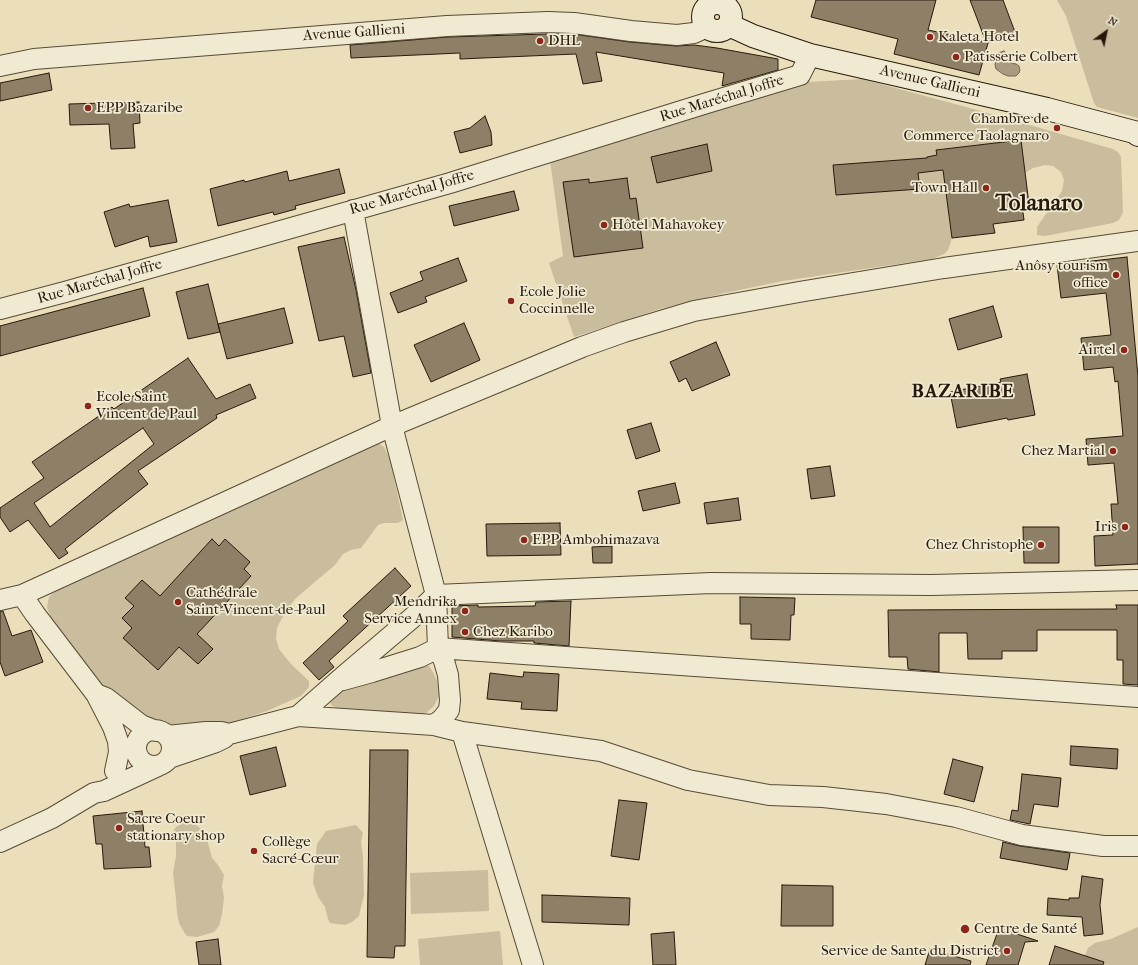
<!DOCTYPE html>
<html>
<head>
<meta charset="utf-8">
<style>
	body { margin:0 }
	#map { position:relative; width:1138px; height:965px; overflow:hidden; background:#eadebb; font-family:"IM FELL French Canon",serif }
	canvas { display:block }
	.north { position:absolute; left:1086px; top:12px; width:40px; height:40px; -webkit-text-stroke:3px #f1ead3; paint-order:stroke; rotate:33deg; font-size:11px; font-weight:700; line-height:16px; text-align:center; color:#281a0b }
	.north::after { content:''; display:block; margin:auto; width:14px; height:18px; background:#281a0b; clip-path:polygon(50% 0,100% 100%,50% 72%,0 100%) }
</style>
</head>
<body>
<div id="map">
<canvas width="1138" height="965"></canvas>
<div class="north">N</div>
</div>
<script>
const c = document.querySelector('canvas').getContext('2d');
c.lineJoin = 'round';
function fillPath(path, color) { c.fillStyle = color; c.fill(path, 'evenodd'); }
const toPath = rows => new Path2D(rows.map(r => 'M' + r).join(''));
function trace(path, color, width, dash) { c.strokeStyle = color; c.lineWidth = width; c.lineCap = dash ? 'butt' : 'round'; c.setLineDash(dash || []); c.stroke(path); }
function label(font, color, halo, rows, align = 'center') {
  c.font = font + ' "IM FELL French Canon",serif'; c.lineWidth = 3.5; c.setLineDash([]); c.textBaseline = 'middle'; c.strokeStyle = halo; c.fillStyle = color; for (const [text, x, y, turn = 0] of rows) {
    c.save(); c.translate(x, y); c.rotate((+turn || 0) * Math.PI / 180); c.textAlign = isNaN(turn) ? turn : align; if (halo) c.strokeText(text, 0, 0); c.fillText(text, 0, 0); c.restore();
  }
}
fillPath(toPath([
	[1057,0,1138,0,1138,118,1097,107,1094,103,1066,16],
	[862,79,977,110,1113,149,1118,152,1121,157,1123,213,1119,220,1113,223,1045,236,1037,235,1037,227,1041,221,1062,191,1064,180,1061,172,1053,166,1045,165,1033,168,1025,173,1021,140,936,150,937,155,927,157,929,171,943,170,952,238,948,250,944,254,932,259,783,281,725,293,660,309,574,337,549,263,563,256,550,160,808,82],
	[378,443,384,447,390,459,403,520,398,523,384,523,378,525,361,548,351,550,343,554,335,565,296,598,285,612,277,628,276,639,279,649,291,664,309,681,309,687,301,696,267,711,228,724,176,728,153,721,115,699,88,671,52,623,47,607,49,597,57,589],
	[423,665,429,666,433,672,437,681,439,696,434,706,426,713,418,715,338,709,331,705,330,700,334,694,344,690],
	[182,823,196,825,205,832,212,858,218,865,224,875,222,886,224,898,222,914,219,926,214,932,197,937,187,936,184,932,179,923,177,913,176,899,173,873,176,856,176,839,172,833,176,827],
	[356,825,363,833,361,842,363,856,364,895,359,916,352,922,345,925,330,923,328,919,325,907,318,897,313,883,315,862,317,844,326,831],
	[488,870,489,911,411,914,410,873],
	[1138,927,1138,965,1081,965,1088,948,1095,943,1111,939],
	[500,931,503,965,420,965,418,939]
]), '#c9bd9d');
const water = toPath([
	[1004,51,1008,55,1011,63,1016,64,1019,66,1020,70,1019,73,1016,76,1008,76,1003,74,996,69,995,65,997,54,1001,52,1004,51]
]);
fillPath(water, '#a89b7f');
trace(water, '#756751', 1);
const building = toPath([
	[816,0,936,0,928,30,986,42,970,0,1003,0,1015,32,988,43,979,75,894,54,898,39,811,17,816,0],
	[548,34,573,34,630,42,676,46,694,45,717,48,778,59,778,70,722,86,724,73,596,52,602,81,583,84,576,54,460,59,460,53,351,58,350,45,448,37,548,34],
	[49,73,52,90,0,101,0,83,49,73],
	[139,102,140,123,133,124,135,148,111,149,109,124,70,125,69,104,139,102],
	[485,116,491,132,492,145,460,153,454,132,470,128,485,116],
	[1021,140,1029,204,1022,205,1024,220,993,224,995,233,952,238,943,170,918,173,920,189,836,195,833,165,927,158,927,157,937,155,936,150,1021,140],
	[707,144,712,171,657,183,651,157,707,144],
	[339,169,345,193,295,206,296,209,274,215,273,212,218,226,210,189,244,180,245,182,287,171,289,181,339,169],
	[627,178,630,199,636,198,643,248,574,257,563,182,589,179,589,183,627,178],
	[514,191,519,210,454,226,449,206,514,191],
	[168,200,177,242,150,247,148,236,115,247,104,212,129,204,130,207,168,200],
	[344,237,356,290,371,373,353,377,344,336,319,341,298,247,344,237],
	[1127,257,1138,377,1138,564,1095,566,1094,536,1113,535,1111,504,1118,504,1114,463,1088,465,1086,439,1123,436,1118,381,1115,382,1113,367,1084,370,1081,338,1111,335,1106,293,1061,298,1057,265,1127,257],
	[458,258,467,281,425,297,427,302,398,313,390,293,423,280,420,272,458,258],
	[208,284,220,332,188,339,176,292,208,284],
	[143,288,150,316,0,356,0,326,143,288],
	[993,306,1002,337,958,350,949,319,993,306],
	[284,308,293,343,227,359,218,324,284,308],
	[464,323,480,360,431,382,414,345,464,323],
	[716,342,730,375,692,391,686,378,679,382,670,362,716,342],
	[188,358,216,399,250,384,256,398,216,415,217,418,138,471,148,484,65,549,68,553,59,559,28,520,10,532,0,517,0,508,44,478,32,462,112,407,114,409,188,358],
	[143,428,154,444,50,527,34,503,143,428],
	[1027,374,1035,415,1008,420,1007,418,957,428,950,392,1001,382,1000,379,1027,374],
	[651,423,660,451,636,459,627,430,651,423],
	[830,466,835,496,811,499,807,469,830,466],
	[675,483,680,503,643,511,638,491,675,483],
	[738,498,741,520,707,524,704,503,738,498],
	[560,523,561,555,487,556,486,524,560,523],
	[1023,527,1059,527,1059,563,1024,563,1023,527],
	[212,539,219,546,225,539,250,562,244,569,251,576,197,634,213,649,198,664,179,647,158,670,123,638,132,628,122,618,134,606,125,598,142,580,160,596,212,539],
	[612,546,612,563,593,563,592,547,612,546],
	[395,568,411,586,329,661,334,667,319,680,303,663,348,621,343,616,395,568],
	[740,597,795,598,794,615,791,615,790,640,751,639,751,624,740,624,740,597],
	[571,601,569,646,534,643,534,641,500,641,452,637,452,606,478,605,478,607,535,606,536,602,571,601],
	[1116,605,1138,605,1138,685,1123,684,1123,660,1117,660,1117,630,1037,630,1037,651,1002,651,1002,659,968,659,967,633,939,633,939,672,908,669,907,657,889,657,888,610,1117,609,1116,605],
	[0,611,3,611,12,636,31,630,43,662,5,676,0,662,0,611],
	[524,672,559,674,557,711,521,709,522,702,487,699,490,673,523,677,524,672],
	[1071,746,1118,749,1117,769,1070,765,1071,746],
	[276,747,286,786,250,795,240,756,276,747],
	[370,750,408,750,405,946,395,946,394,958,367,957,370,750],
	[953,759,983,767,974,802,944,794,953,759],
	[1022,774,1061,778,1058,807,1034,804,1030,824,1010,820,1012,810,1018,811,1022,774],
	[619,800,647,803,639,860,611,856,619,800],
	[142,811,145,847,149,847,151,867,104,869,102,844,96,844,93,816,142,811],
	[1003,842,1020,846,1070,853,1067,870,1000,858,1003,842],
	[1082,876,1103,879,1100,905,1103,934,1084,936,1082,917,1047,915,1048,898,1069,900,1069,898,1079,898,1082,876],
	[782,885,833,886,833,926,781,926,782,885],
	[542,895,630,898,629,925,542,922,542,895],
	[999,928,1038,941,1025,942,1018,965,986,965,999,928],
	[674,932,676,965,653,965,651,934,674,932],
	[218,939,221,965,199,965,196,942,218,939],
	[1055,946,1104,962,1103,965,1049,965,1055,946],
	[930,949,971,961,970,965,925,965,930,949]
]);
fillPath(building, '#8d8067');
trace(building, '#281a0b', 1);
const minor = toPath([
	[0,66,34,59,447,26,548,22,574,23,631,31,677,35,694,33,707,27],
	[353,210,392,426,436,595,438,648,444,661,448,675,450,700,449,710,442,719,434,725],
	[0,309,65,292,450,183,707,103,800,75,810,55],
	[22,595,35,614,96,694,113,727,118,741,119,752,115,771],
	[0,600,22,595,392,426,522,372,582,347,624,332,694,311,799,292,944,268,1138,241],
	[343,680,372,672,420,657,438,648,1138,697],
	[96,694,106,698,141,725,156,731],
	[298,716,434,725,462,732,601,751,688,780,769,795,823,797,886,804,956,817,1022,835,1103,846,1138,846],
	'136 748a18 18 0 1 1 36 0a18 18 0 1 1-36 0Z',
	[462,732,533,965],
	[167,736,206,732,221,732,229,734,298,716,346,674,412,618,436,595,711,583,931,585,1138,580],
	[169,758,216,742,224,738],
	[0,842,52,818,94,793,104,791,158,766]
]);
const secondary = toPath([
	'703 17a14 14 0 1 1 28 0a14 14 0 1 1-28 0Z',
	[729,25,753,36,810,55,1047,109,1134,132,1138,135]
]);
trace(minor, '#584b37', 22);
trace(secondary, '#281a0b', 24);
trace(minor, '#f1ead3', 20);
trace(secondary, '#f1ead3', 22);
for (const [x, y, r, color] of [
	[930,37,4,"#8f2418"],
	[540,41,4,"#8f2418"],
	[956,57,4,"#8f2418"],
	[88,108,4,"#8f2418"],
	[1057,128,4,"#8f2418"],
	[986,188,4,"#8f2418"],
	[604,225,4,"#8f2418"],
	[1116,275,4,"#8f2418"],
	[511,301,4,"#8f2418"],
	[1124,350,4,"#8f2418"],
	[88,406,4,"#8f2418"],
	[1113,451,4,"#8f2418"],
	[1125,527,4,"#8f2418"],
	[524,540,4,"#8f2418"],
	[1041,545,4,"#8f2418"],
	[178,602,4,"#8f2418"],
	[465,611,4,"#8f2418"],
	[465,632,4,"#8f2418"],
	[119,828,4,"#8f2418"],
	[254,851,4,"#8f2418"],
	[965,929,5,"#8f2418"],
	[1007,951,4,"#8f2418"]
]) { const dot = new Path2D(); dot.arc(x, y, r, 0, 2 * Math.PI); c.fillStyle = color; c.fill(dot); trace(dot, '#f1ead3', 1.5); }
label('15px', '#281a0b', '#f1ead3', [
	["Avenue Gallieni",354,33,-4],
	["Avenue Gallieni",930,82,13],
	["Rue Maréchal Joffre",722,99,-17],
	["Rue Maréchal Joffre",412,193,-16],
	["Rue Maréchal Joffre",100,282,-16]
]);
label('15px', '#281a0b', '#f1ead3', [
	["Kaleta Hotel",938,37],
	["DHL",548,41],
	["Patisserie Colbert",964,57],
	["EPP Bazaribe",96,108],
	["Chambre de",1049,119,"right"],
	["Commerce Taolagnaro",1049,136,"right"],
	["Town Hall",978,188,"right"],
	["Hôtel Mahavokey",612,225],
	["Anôsy tourism",1108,266,"right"],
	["office",1108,283,"right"],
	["Ecole Jolie",519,292],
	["Coccinnelle",519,309],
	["Airtel",1116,350,"right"],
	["Ecole Saint",96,397],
	["Vincent de Paul",96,414],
	["Chez Martial",1105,451,"right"],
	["Iris",1117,527,"right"],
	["EPP Ambohimazava",532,540],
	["Chez Christophe",1033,545,"right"],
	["Cathédrale",186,593],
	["Saint-Vincent-de-Paul",186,610],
	["Mendrika",457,602,"right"],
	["Service Annex",457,619,"right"],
	["Chez Karibo",473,632],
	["Sacre Coeur",127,819],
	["stationary shop",127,836],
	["Collège",262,842],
	["Sacré-Cœur",262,859],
	["Centre de Santé",974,929],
	["Service de Sante du District",999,951,"right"]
], 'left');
c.letterSpacing = '1px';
label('bold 19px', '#281a0b', '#f1ead3', [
	["BAZARIBE",963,392]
]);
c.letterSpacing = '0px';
label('bold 23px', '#281a0b', '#f1ead3', [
	["Tolanaro",1039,204]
]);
</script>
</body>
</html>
